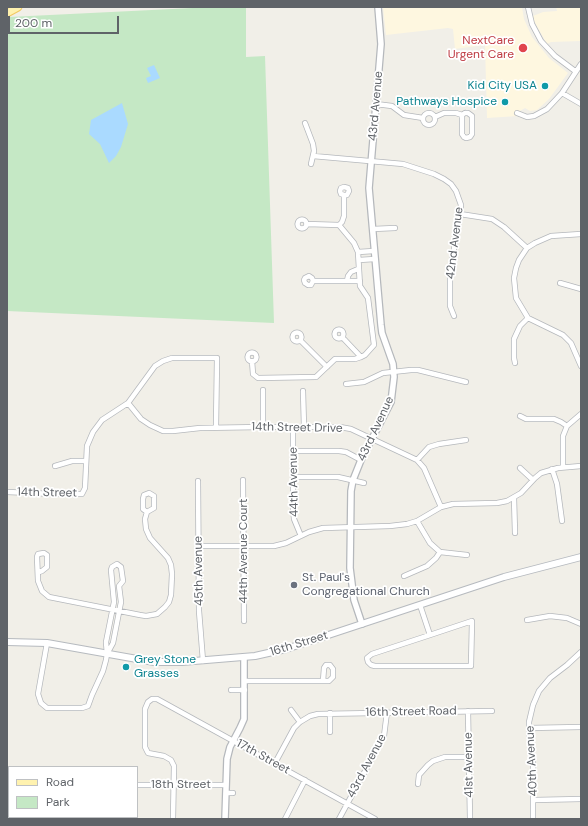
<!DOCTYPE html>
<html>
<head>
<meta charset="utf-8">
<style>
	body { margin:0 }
	#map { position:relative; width:588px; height:826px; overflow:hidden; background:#f1efe8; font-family:"DM Sans",sans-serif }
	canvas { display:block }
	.frame { position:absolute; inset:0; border:8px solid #5f6368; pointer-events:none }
	.legend { position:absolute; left:8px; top:766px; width:130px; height:52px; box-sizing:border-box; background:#fff; border:1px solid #bfc1c3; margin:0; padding:5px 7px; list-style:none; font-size:12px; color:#5f6368 }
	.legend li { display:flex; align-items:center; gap:8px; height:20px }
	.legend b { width:20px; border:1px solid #bfc1c3 }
	.scale { position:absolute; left:8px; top:16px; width:111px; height:18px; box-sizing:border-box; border:2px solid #5f6368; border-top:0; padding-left:5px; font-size:12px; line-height:14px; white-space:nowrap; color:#5f6368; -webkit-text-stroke:3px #fff; paint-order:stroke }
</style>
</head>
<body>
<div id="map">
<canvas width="588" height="826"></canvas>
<div class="frame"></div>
<ul class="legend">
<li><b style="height:5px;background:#fff2af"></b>Road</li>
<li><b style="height:11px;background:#c5e8c5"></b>Park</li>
</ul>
<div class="scale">200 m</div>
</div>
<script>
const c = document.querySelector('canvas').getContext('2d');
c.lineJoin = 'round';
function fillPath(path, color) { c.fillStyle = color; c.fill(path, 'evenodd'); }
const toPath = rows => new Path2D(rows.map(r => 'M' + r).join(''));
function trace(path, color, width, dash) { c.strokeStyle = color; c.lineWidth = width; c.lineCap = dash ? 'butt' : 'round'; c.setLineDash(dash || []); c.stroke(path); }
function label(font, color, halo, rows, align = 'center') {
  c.font = font + ' "DM Sans",sans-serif'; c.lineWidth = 3.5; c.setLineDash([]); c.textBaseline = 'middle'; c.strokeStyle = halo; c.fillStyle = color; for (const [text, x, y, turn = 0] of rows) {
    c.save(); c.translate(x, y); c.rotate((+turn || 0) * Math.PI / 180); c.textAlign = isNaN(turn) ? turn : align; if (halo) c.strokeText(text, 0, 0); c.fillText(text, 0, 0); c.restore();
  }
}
fillPath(toPath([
	[383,7,522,7,524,19,532,37,549,58,568,73,549,99,537,110,530,111,525,108,520,111,518,116,487,118,485,45,455,49,453,29,448,28,386,35],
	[556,7,581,7,581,41,551,42,547,44,534,21,533,16,543,12,557,11],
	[7,788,9,788,9,817,117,817,117,819,7,819]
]), '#fef7e0');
fillPath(toPath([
	[213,7,246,7,246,57,265,56,274,323,7,311,7,19,9,17]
]), '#c5e8c5');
fillPath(toPath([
	[154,65,160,78,148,83,146,78,151,76,147,68],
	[122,103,128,124,121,147,116,156,109,163,100,144,89,134,91,120]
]), '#aadaff');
const minor = toPath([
	[528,7,532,24,541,41,555,56,575,71],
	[562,93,581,104],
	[376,104,392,106,404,115,423,118],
	[465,113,468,113,472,116,472,134,470,137,466,138,464,137,462,134,462,115,465,113],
	[517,113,527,117,534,116,547,109,562,93,581,64],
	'423 119a6 6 0 1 1 12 0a6 6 0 1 1-12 0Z',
	[435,117,444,113,456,113,462,115],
	[305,123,313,144,314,151,311,164],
	[313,156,403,164,434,174,444,179,451,184,456,191,461,205,460,214,450,272,450,306,454,316],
	[460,214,492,219,504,227,527,248],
	'297.5 224a4.5 4.5 0 1 1 9 0a4.5 4.5 0 1 1-9 0Z',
	[339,225,342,222,344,216,344,195,341,194,340,191,341,188,344,187,348,188,349,191,347,195,344,195],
	[373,229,395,228],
	[581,234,551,236,535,243,527,248,519,260,516,268,514,278,516,298,528,318,563,335,571,343,581,366],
	[358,252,374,251],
	[359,260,375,259],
	[313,281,312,278,309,276,305,278,304,280,305,283,308,285,311,285,313,281,360,281],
	[347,281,348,276,351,272,358,269],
	[560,283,581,289],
	'334.5 334a4.5 4.5 0 1 1 9 0a4.5 4.5 0 1 1-9 0Z',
	'292.5 337a4.5 4.5 0 1 1 9 0a4.5 4.5 0 1 1-9 0Z',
	[343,338,361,357],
	[300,340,327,367],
	'247.5 357a4.5 4.5 0 1 1 9 0a4.5 4.5 0 1 1-9 0Z',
	[252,361,253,374,258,378,316,377,335,359,355,359,361,357,365,355,374,345,368,298,360,286,358,252,354,243,339,225,307,224],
	[515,363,514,358,514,339,520,326,528,318],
	[346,384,364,382,383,373,411,370,418,370,466,382],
	[263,390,263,427],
	[303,391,304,427],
	[128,403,141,419,150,425,163,431,173,431,200,428,263,427,340,427,351,429,417,460,424,468,441,507],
	[520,416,526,419,554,419,561,422,567,426],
	[293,427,293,508,294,519,301,536],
	[293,451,339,451,346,452,361,460],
	[417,460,429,447,439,444,466,440],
	[55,466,72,461,86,461],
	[563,467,563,436,567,426,581,414],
	[520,468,533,480],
	[552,469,557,484,562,521],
	[293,477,338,477,364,483],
	[243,480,244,621],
	[198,481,199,611,203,661],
	[7,492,54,494,82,494,85,488,87,446,93,432,102,420,128,403,155,366,163,361,172,358,217,358,216,427],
	[514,498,515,533],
	[417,521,430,543,440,552,467,555],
	[199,546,274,546,286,543,309,532,323,528,390,526,407,524,417,521,441,507,453,504,497,503,507,501,521,493,535,478,541,473,558,468,581,466],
	[39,572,42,571,47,567,47,555,44,553,38,554,37,557,38,581,42,591,49,597,140,615,146,616,157,614,165,607,169,602,171,595,172,574,171,565,168,558,150,538,146,529,145,519,147,512,154,508,154,496,149,493,144,495,143,499,143,509,147,512],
	[404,576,427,566,436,558,440,552],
	[420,605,430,635,472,621,471,666,375,666,371,665,368,662,367,658,372,654,430,635],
	[527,620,550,616,567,618,581,624],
	[47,643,38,694,41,703,47,708,82,708,88,706,92,695,103,671,106,660,107,654,106,642,114,602,111,570,112,567,117,564,121,567,123,581,119,586,121,602,113,643,107,654],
	[245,681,329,681,333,677,333,669,330,665,326,665,324,668,323,681],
	[231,690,245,690],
	[291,710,300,722],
	[468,711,470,819],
	[330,713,330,732],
	[529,728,581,727],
	[275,763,294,728,300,722,310,716,318,714,492,711],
	[418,784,419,775,428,765,433,761,445,757,468,757],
	[7,785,9,785],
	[137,785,226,785],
	[226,793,233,793],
	[534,800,581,799],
	[48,819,48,817],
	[121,819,121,817],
	[173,819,174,766,171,760,164,756,148,753,145,747,145,709,148,702,152,699,157,699,375,819],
	[285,819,305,780],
	[339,819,384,736,387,712],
	[533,819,533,762,529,733,529,722,533,705,539,691,550,678,567,665,581,652]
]);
const tertiary = toPath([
	[362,624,354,600,350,568,351,491,353,480,361,460,391,402,394,377,393,364,382,333,381,325,369,188,381,44,378,7],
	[225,819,227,759,230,747,240,728,244,719,244,657]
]);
const secondary = toPath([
	[7,642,47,643,154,662,182,662,255,656,286,649,504,577,581,557]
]);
const primary = toPath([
	[7,13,18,7]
]);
trace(minor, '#b5b8bc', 6);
trace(tertiary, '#b5b8bc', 8);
trace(secondary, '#b6babf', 8);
trace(primary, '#f2c960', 9);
trace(minor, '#fff', 4.5);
trace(tertiary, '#fff', 5.5);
trace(secondary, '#fff', 6);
trace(primary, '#fff2af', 7);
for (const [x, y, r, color] of [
	[523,48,5,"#e0444e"],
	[545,86,4,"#0f9aa8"],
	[505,102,4,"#0f9aa8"],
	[294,585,4,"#6b7280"],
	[126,667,4,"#0f9aa8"]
]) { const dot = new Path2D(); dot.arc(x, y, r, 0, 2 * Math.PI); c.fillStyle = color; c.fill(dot); trace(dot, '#fff', 1.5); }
label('12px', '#be3a42', '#fff', [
	["NextCare",514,41],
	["Urgent Care",514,55]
], 'right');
label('12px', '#0d838f', '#fff', [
	["Kid City USA",537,86],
	["Pathways Hospice",497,102],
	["Grey Stone",134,660,"left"],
	["Grasses",134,674,"left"]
], 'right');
label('12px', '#5f6368', '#fff', [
	["43rd Avenue",376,106,-85],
	["42nd Avenue",455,243,-83],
	["14th Street Drive",297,428,1],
	["43rd Avenue",376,429,-65],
	["44th Avenue",294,482,-91],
	["14th Street",47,493,1],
	["44th Avenue Court",244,551,-90],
	["45th Avenue",199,571,-91],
	["16th Street",299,644,-17],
	["16th Street Road",411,712,-1],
	["17th Street",263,757,29],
	["40th Avenue",532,761,-93],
	["41st Avenue",469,765,-91],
	["43rd Avenue",367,766,-62],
	["18th Street",181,785]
]);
label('12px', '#5b616d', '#fff', [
	["St. Paul's",302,578],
	["Congregational Church",302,592]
], 'left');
</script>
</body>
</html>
